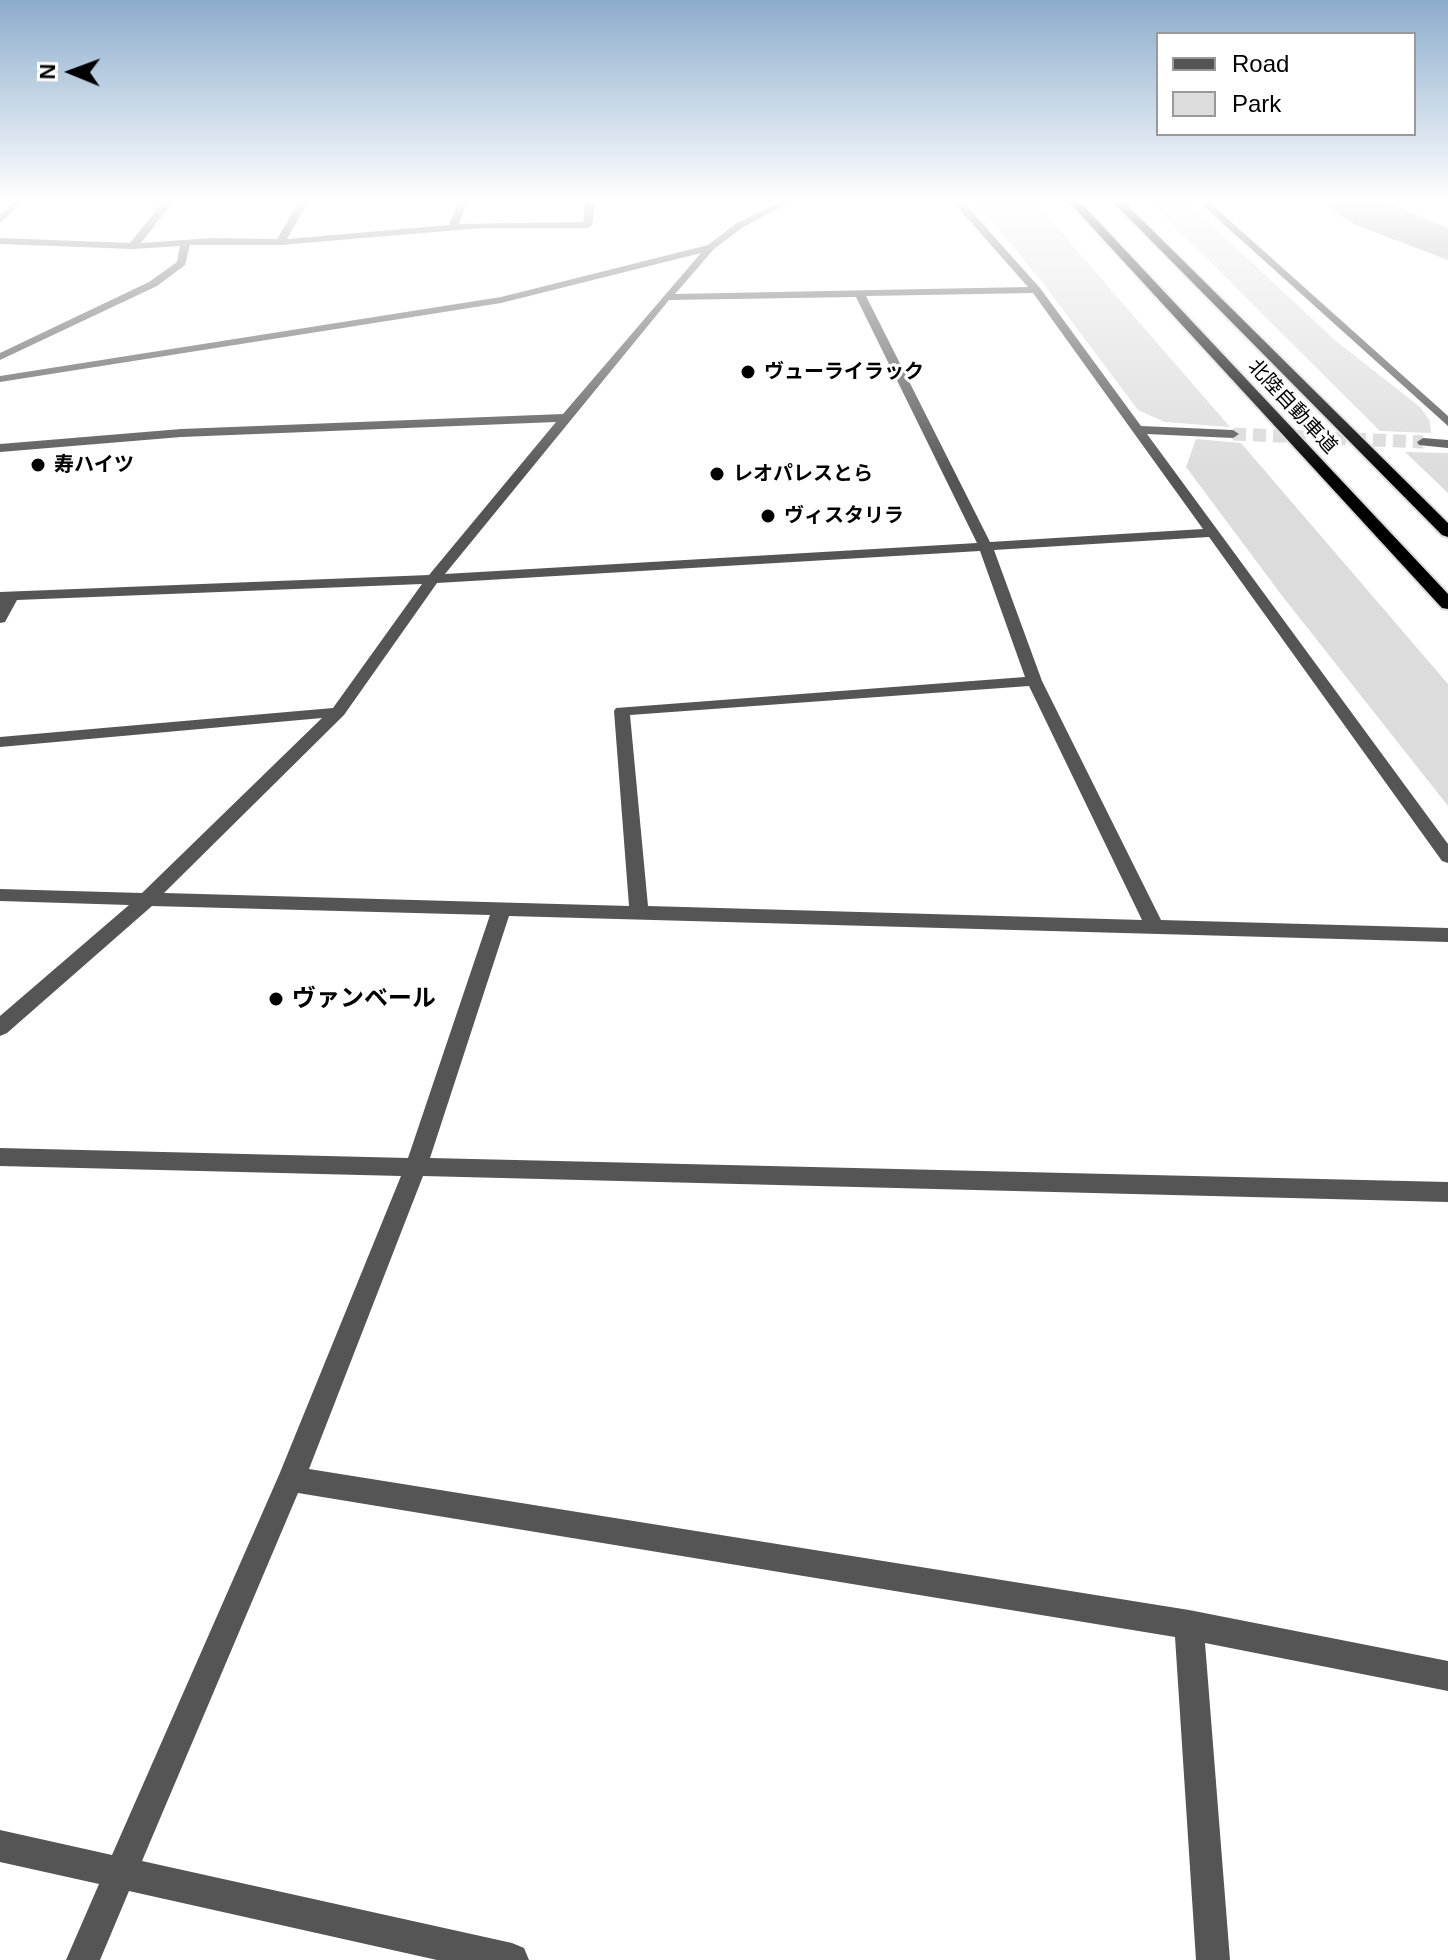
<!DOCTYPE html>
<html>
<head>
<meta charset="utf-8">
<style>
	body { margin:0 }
	#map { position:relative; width:1448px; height:1960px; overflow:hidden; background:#fff; font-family:Helvetica,sans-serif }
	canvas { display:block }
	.legend { position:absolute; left:1156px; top:32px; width:260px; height:104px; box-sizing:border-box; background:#fff; border:2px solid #999; margin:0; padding:10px 14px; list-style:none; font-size:24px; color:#000 }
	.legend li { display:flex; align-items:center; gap:16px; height:40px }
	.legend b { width:40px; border:2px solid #999 }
	.north { position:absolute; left:32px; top:32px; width:80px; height:80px; -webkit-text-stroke:6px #fff; paint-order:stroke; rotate:271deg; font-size:22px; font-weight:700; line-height:32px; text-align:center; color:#000 }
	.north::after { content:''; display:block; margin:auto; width:28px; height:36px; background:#000; clip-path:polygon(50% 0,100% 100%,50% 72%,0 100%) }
</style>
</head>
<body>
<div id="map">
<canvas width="1448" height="1960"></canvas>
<ul class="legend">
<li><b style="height:10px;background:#555"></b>Road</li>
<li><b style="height:22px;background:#dcdcdc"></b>Park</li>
</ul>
<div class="north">N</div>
</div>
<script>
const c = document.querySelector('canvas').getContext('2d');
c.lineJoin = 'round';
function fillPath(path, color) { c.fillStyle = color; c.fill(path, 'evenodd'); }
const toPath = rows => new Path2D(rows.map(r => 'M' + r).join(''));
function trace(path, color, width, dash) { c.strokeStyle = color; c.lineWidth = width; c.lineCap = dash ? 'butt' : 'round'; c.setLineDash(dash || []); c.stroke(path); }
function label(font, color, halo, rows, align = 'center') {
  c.font = font + ' Helvetica,"Noto Sans JP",sans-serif'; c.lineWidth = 6; c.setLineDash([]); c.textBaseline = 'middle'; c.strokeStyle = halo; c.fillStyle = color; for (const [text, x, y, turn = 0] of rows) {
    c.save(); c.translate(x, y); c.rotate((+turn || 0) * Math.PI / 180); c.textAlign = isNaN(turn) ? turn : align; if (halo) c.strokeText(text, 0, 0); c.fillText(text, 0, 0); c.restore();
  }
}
fillPath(toPath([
	[975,202,1035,202,1230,427,1165,422,1138,410,1039,278],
	[1150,202,1187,202,1336,341,1420,407,1430,421,1431,433,1380,431],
	[1196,439,1241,443,1448,684,1448,806,1283,597,1186,467],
	[1405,452,1448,453,1448,493]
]), '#dcdcdc');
fillPath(toPath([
	[1328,202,1384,202,1448,228,1448,260,1356,225,1335,212,1328,202]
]), '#a3a3a3');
trace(toPath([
	[1233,434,1423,442]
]), '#d9d9d9', 13, [13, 7]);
const highway = toPath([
	[1069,202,1080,202,1448,594,1448,609,1442,608,1069,202],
	[1113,202,1124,202,1448,523,1448,537,1442,535,1113,202]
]);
trace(highway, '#dbdbdb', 4);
fillPath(toPath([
	[13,202,23,202,0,223,0,215,13,202],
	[163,202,173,202,141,243,212,238,277,239,299,202,308,202,287,239,449,225,458,202,467,202,459,224,583,222,585,202,595,202,592,225,587,228,482,228,280,245,190,245,185,265,157,286,0,360,0,353,149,282,177,262,180,246,133,249,0,244,0,238,130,243,163,202],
	[779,202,791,202,743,227,714,249,675,294,1028,287,953,202,963,202,1040,288,1141,426,1233,430,1239,434,1233,438,1147,434,1448,844,1448,863,1442,861,1209,537,994,550,1042,681,1161,920,1448,928,1448,942,509,916,430,1158,1448,1182,1448,1202,423,1176,309,1469,1189,1610,1448,1661,1448,1691,1205,1643,1230,1960,1196,1960,1175,1637,298,1493,142,1861,512,1943,524,1948,529,1960,437,1960,129,1891,100,1960,66,1960,99,1884,0,1862,0,1830,112,1855,279,1475,401,1176,0,1166,0,1148,408,1158,490,915,152,906,7,1033,0,1036,0,1016,129,905,0,901,0,889,142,893,322,718,0,747,0,737,333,708,422,584,17,600,5,622,0,623,0,592,429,575,556,422,181,437,0,452,0,444,181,429,563,414,701,253,501,303,0,382,0,376,501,297,708,245,737,223,779,202],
	[1033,293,1203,529,990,542,866,296,1033,293],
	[856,297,977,543,445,574,669,300,856,297],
	[980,551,1025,677,616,708,614,711,629,906,164,893,344,715,437,583,980,551],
	[1029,686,1142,920,648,906,630,715,1029,686],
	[1199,202,1209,202,1448,416,1448,426,1199,202],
	[1423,438,1448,440,1448,448,1419,445,1417,442,1423,438]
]), '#555');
fillPath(highway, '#000');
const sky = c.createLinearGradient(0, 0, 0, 476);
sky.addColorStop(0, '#8cadcc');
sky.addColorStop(0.42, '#fff');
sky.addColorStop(1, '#ffffff00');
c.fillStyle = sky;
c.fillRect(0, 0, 1448, 476);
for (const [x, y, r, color] of [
	[748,372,8,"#000"],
	[38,465,8,"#000"],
	[717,474,8,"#000"],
	[768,516,8,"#000"],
	[276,999,8,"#000"]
]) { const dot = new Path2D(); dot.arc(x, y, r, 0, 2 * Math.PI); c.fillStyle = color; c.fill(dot); trace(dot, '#fff', 3); }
label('bold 20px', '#000', '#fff', [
	["ヴューライラック",764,372],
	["寿ハイツ",54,465],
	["レオパレスとら",733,474],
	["ヴィスタリラ",784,516]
], 'left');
label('20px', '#000', '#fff', [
	["北陸自動車道",1292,407,47]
]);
label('bold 24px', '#000', '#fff', [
	["ヴァンベール",292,999]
], 'left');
</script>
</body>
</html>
